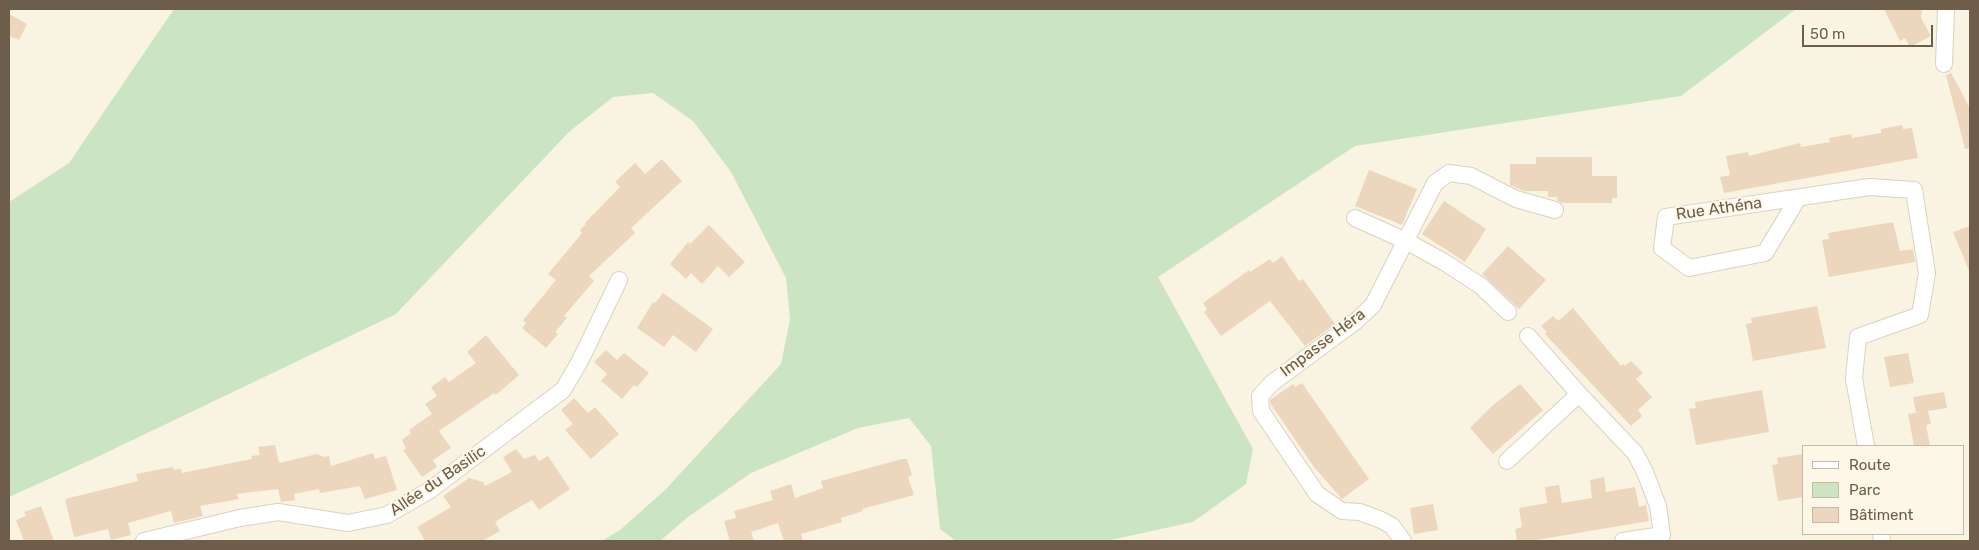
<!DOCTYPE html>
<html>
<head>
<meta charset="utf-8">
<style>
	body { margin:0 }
	#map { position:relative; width:1979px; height:550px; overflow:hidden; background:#f9f4e2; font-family:Rubik,sans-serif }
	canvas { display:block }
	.frame { position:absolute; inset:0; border:10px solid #6e5d4b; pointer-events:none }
	.legend { position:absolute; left:1802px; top:445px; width:162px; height:90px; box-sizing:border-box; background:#fdf7e7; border:1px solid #c4b9a9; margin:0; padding:6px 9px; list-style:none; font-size:15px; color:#6e5d4b }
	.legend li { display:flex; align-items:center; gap:10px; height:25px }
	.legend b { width:25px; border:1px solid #c4b9a9 }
	.scale { position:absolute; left:1802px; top:25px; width:131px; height:22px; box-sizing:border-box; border:2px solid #6e5d4b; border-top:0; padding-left:6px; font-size:15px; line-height:18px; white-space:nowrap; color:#6e5d4b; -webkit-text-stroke:4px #fdf7e7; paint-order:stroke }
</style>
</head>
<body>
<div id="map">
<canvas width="1979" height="550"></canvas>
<div class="frame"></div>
<ul class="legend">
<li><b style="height:6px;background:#fff"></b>Route</li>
<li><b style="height:14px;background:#cbe5c3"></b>Parc</li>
<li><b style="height:14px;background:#ecd6bd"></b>Bâtiment</li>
</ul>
<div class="scale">50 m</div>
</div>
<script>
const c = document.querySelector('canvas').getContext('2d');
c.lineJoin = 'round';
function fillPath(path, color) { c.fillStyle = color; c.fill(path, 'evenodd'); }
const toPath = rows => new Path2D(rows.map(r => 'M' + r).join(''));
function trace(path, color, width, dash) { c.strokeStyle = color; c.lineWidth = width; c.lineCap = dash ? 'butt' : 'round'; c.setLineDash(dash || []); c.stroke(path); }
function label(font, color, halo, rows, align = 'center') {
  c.font = font + ' Rubik,sans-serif'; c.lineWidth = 4; c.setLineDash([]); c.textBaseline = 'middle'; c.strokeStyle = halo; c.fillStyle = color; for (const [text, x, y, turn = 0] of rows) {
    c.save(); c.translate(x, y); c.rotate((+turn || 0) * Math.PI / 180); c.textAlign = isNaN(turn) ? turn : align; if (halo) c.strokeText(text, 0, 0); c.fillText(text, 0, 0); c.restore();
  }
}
fillPath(toPath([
	[174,9,1796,9,1681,96,1355,146,1158,277,1253,449,1246,484,1193,522,1106,541,956,541,940,529,931,446,909,418,858,428,751,473,688,517,660,541,602,541,620,530,665,490,781,364,790,319,786,278,731,172,693,121,653,93,613,97,569,132,396,314,95,458,9,497,9,202,69,163]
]), '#cbe5c3');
fillPath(toPath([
	[1884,9,1922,9,1921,18,1931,36,1910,47,1905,38,1900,41],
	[9,14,27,24,19,40,9,36],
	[1951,73,1970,108,1970,148,1965,149,1946,75],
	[1902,125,1903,129,1912,128,1918,158,1724,193,1720,177,1730,175,1726,156,1748,152,1749,156,1800,143,1801,147,1830,142,1829,138,1851,134,1852,138,1881,133,1881,129],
	[1536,157,1592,157,1592,176,1617,176,1617,198,1612,198,1612,203,1562,203,1557,200,1557,197,1548,197,1548,191,1524,191,1510,185,1510,164,1536,164],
	[662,159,682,181,631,228,635,233,589,276,594,281,564,316,567,318,555,332,558,334,546,348,522,328,526,323,523,320,556,280,548,274,582,233,580,230,586,224,585,223,620,187,615,182,635,163,645,174],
	[1369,170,1417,189,1402,225,1355,206],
	[1444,201,1486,229,1465,262,1422,234],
	[1893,222,1900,251,1913,249,1915,262,1829,277,1822,240,1829,239,1828,233],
	[709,225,745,262,729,277,718,266,702,284,691,273,686,279,670,264,688,242,690,244],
	[1970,226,1970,273,1953,232],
	[1508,246,1546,280,1519,309,1482,274],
	[1282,256,1299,281,1303,279,1335,324,1305,346,1270,301,1221,336,1204,312,1207,309,1203,303,1249,270,1250,272,1270,259,1273,263],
	[663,293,713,329,696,352,673,335,664,347,637,328,653,302,655,303],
	[1817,306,1826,348,1753,361,1746,324,1752,323,1751,318],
	[1573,308,1621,366,1623,364,1625,366,1631,361,1643,373,1636,379,1652,397,1638,410,1642,416,1631,426,1545,334,1547,332,1541,326,1553,316,1558,321],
	[486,335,519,375,496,395,494,393,439,431,451,448,433,460,437,467,422,477,403,450,406,449,402,440,411,433,409,430,432,414,425,404,437,396,431,387,445,377,449,382,476,363,467,352],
	[606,350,617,360,624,353,649,373,637,387,634,385,622,399,601,381,607,374,594,362],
	[1908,353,1914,383,1890,387,1884,357],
	[1302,383,1369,479,1342,499,1314,467,1270,403,1270,400,1293,384,1295,387],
	[1520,384,1543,410,1493,454,1470,428,1492,406],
	[1762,390,1769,432,1696,445,1689,409,1696,408,1695,402],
	[1944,392,1947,408,1928,411,1931,424,1926,425,1930,446,1914,446,1908,414,1920,412,1916,413,1913,397],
	[574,398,588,413,595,407,619,434,591,459,565,430,573,424,561,410],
	[275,445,279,463,317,454,324,457,329,456,331,466,373,453,375,459,386,456,397,490,365,499,360,486,320,493,319,489,294,494,295,500,281,502,278,489,236,494,239,499,200,506,203,516,174,523,171,511,128,523,131,535,111,540,108,529,74,537,65,499,138,481,136,474,173,467,174,470,181,469,182,473,252,459,251,456,260,455,258,447],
	[516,449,524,459,535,455,539,461,548,456,570,489,539,510,532,500,509,513,495,522,500,531,482,541,425,541,417,527,451,507,443,496,469,478,483,482,485,486,512,472,503,457],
	[1803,454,1803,497,1778,501,1772,465,1778,464,1777,458],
	[902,459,907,459,912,475,908,477,914,495,862,509,863,511,841,518,842,522,801,534,803,541,784,541,778,523,751,532,754,541,730,541,724,521,736,518,734,511,773,500,770,491,791,484,795,498,823,488,821,481],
	[1604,477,1606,492,1635,487,1639,507,1646,505,1649,521,1530,541,1517,541,1515,529,1522,527,1519,508,1547,503,1545,487,1559,485,1562,503,1592,498,1590,480],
	[1433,504,1438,530,1414,534,1410,508],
	[41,506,54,541,24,541,16,520,26,516,24,512]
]), '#ecd6bd');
const minor = toPath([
	[1944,64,1946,9],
	[1798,198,1765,253,1689,268,1662,248,1666,217,1869,187,1914,190,1927,273,1920,315,1858,337,1854,379,1866,446],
	[1355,218,1406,241,1444,262,1481,286,1508,312],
	[1579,394,1635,453,1645,472,1658,506,1662,535,1623,541],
	[1507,461,1579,394,1528,336],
	[1881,534,1882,541],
	[144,541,240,518,278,512,348,523,387,515,430,490,563,390,580,361,619,280],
	[1403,541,1392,526,1381,520,1360,512,1342,511,1317,494,1261,411,1260,396,1272,383,1356,321,1373,305,1435,183,1449,173,1471,176,1516,199,1555,210]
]);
trace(minor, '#dcd1bf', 18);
trace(minor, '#fff', 16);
label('16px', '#6e5d4b', '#fdf7e7', [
	["Rue Athéna",1719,209,-8],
	["Impasse Héra",1323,343,-37],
	["Allée du Basilic",438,481,-34]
]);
</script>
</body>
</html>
